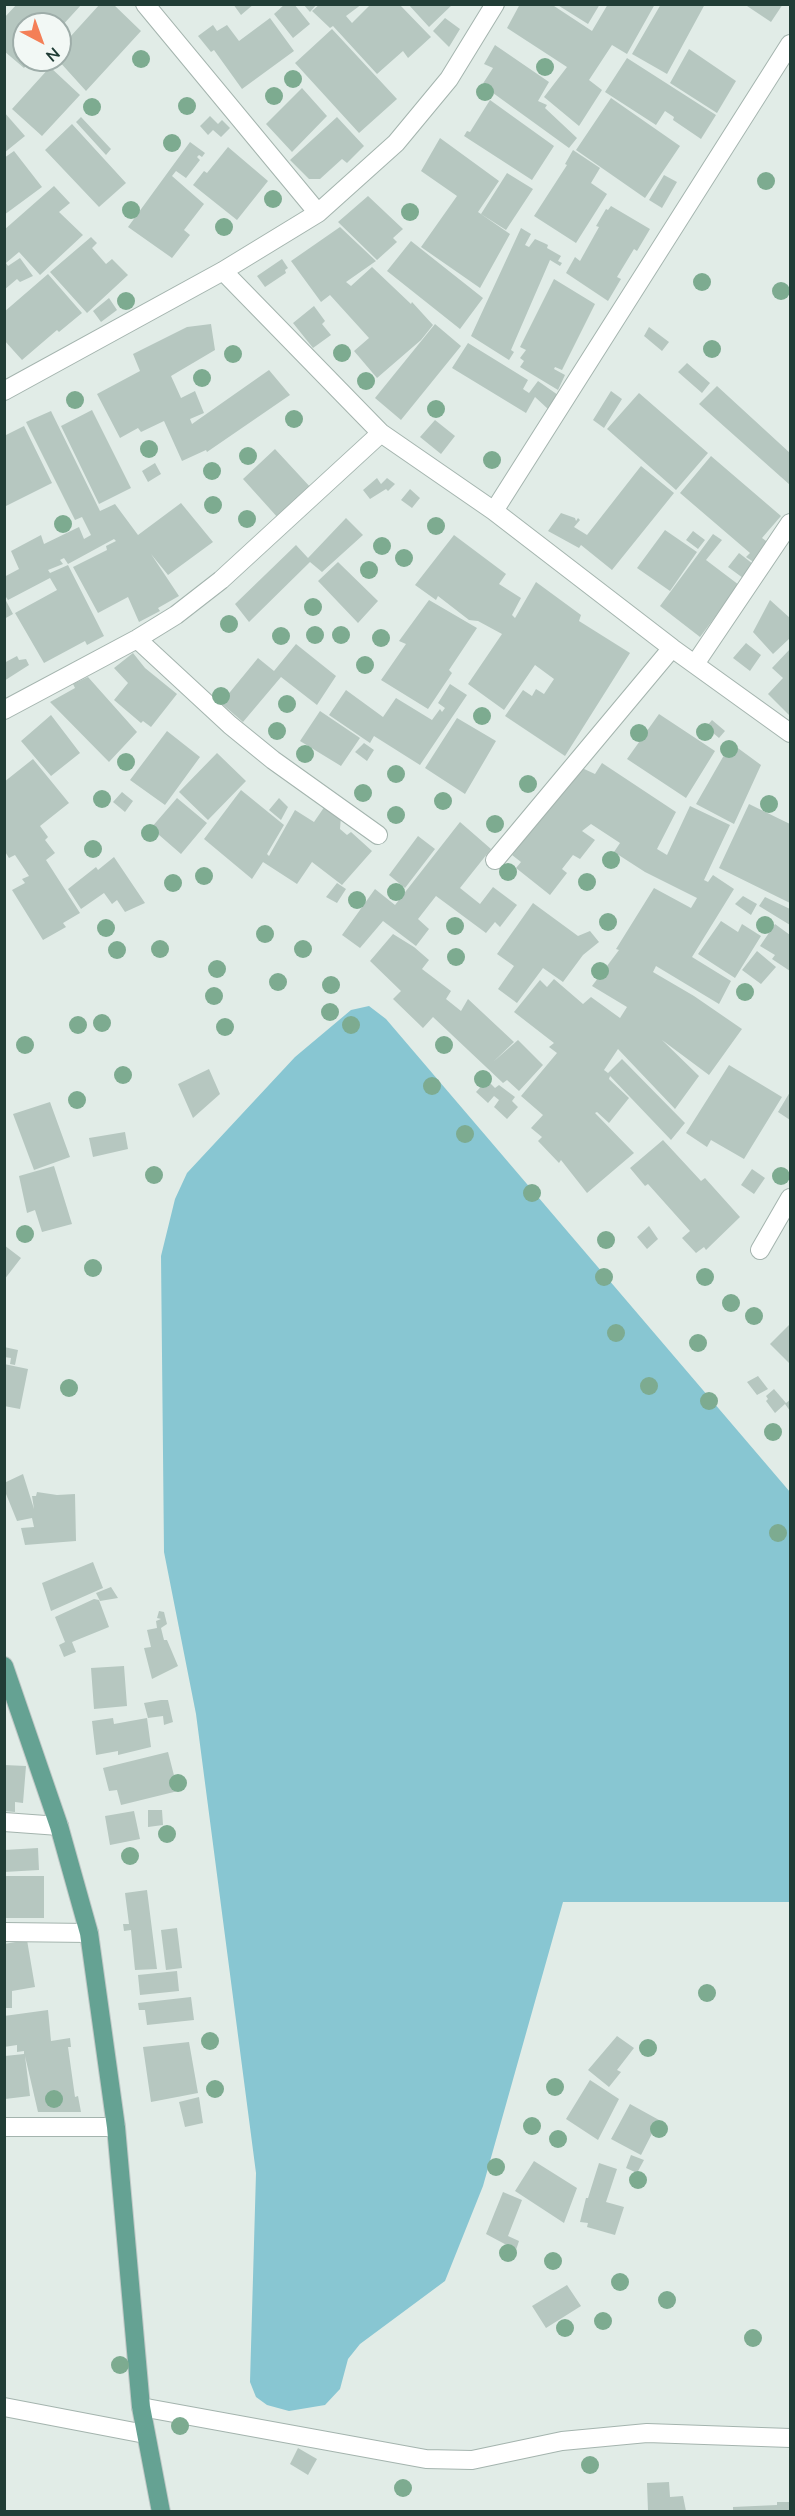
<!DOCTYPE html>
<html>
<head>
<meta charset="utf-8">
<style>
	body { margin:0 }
	#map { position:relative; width:795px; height:2516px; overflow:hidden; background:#e1ece7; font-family:"Nunito Sans",sans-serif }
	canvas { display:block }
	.frame { position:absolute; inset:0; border:6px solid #213d36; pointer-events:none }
	.north { position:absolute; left:12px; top:12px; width:60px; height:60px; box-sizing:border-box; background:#f2f8f5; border:2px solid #9eada9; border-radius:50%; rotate:139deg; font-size:16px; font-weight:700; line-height:24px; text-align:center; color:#213d36 }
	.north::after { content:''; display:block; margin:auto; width:21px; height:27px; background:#f47f57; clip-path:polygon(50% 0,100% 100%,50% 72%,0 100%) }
</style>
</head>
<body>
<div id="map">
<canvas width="795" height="2516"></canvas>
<div class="frame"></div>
<div class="north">N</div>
</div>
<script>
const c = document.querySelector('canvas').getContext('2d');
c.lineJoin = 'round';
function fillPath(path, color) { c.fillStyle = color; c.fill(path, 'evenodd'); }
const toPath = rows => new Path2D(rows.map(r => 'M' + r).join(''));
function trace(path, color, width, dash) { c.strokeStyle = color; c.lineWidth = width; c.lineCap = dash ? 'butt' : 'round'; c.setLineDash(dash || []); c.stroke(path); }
fillPath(toPath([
	[369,1006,386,1019,790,1492,790,1902,563,1902,483,2186,445,2281,360,2344,348,2359,340,2389,325,2405,289,2411,267,2405,256,2397,250,2382,256,2173,196,1714,164,1552,161,1256,175,1199,187,1173,295,1057,351,1010]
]), '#88c6d2');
fillPath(toPath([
	[17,4,82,4,60,28,60,24,24,24,24,60,31,60,24,68,4,51,4,18],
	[100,4,113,4,141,31,86,91,58,60,60,60,60,48],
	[233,4,254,4,241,15],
	[285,4,294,4,310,24,293,38,274,14],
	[303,4,317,4,310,12],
	[320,4,362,4,346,16,352,23,371,4,399,4,431,37,408,58,403,51,377,74,333,26,330,28,312,11],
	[408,4,453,4,429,27],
	[520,4,551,4,592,31,608,4,655,4,627,54,612,45,589,80,602,90,579,126,544,97,567,67,507,28],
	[556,4,600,4,588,24],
	[661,4,705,4,667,74,632,54],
	[744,4,783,4,771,22],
	[270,18,294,51,242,89,214,50,211,52,198,36,213,25,217,31,227,25,239,41],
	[445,18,460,29,449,47,433,31],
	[332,29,397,99,359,133,295,63],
	[495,45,549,82,538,101,547,105,545,108,577,138,569,148,482,85,493,68,484,64],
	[689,49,736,81,717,113,670,83],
	[627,58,716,115,701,139,673,120,674,117,665,111,656,125,605,92],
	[50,67,80,95,42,136,12,109],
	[302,88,327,116,292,152,266,124],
	[611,98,680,146,645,198,576,150],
	[490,100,554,146,532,180,464,136,467,131,470,132],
	[4,112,25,136,4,153],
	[210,116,218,124,222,120,230,128,221,137,213,130,208,135,200,126],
	[81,117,111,149,106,155,76,122],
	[337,117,364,146,347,163,342,159,320,179,309,179,290,160],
	[72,124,126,183,99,207,45,150],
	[440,138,499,181,478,212,510,234,480,288,421,247,457,196,421,171],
	[190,142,205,153,202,157,199,155,197,157,200,160,186,178,176,171,172,176,204,204,184,230,190,235,172,258,128,227],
	[228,147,268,181,237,220,193,185,204,171,207,173],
	[573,150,600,168,591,183,607,194,576,243,534,216,567,165,565,164],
	[14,151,42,187,4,215,4,158],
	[507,173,533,189,506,230,481,214],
	[664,175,677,182,662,208,649,200],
	[54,186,70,203,59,212,83,235,40,275,19,252,6,263,8,266,20,258,33,276,20,282,17,279,4,290,4,230],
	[368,196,403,229,393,238,397,242,377,260,338,222],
	[611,206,650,229,637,251,634,249,617,277,621,279,608,301,566,273,575,257,580,261,599,227,596,226,606,209,608,210],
	[340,227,376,261,346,282,351,286,372,267,411,304,412,302,433,325,421,340,377,378,354,351,369,338,330,295,321,302,291,261],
	[521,228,531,234,525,245,529,247,535,239,544,243,548,245,547,248,561,256,558,261,562,263,560,266,550,260,511,350,514,352,509,360,471,336],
	[91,237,97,243,92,248,106,264,112,259,128,275,87,313,50,272],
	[411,241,483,298,460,329,387,271],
	[282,259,288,268,285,270,286,273,265,287,257,276],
	[48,274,82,313,59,332,57,330,22,360,4,340,4,312],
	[554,279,595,304,562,370,555,367,554,369,565,375,558,390,520,367,524,361,520,358,526,350,520,347],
	[109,298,117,310,101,322,93,311],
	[314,306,325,321,322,324,331,335,313,348,293,323],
	[211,324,215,350,171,376,181,398,195,391,204,413,190,419,192,424,269,370,290,395,207,452,206,450,182,461,164,421,141,432,138,428,120,438,97,394,140,371,133,354,187,327],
	[435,324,461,346,401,420,375,398],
	[649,327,669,342,662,351,644,336],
	[468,343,528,380,523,389,529,393,538,381,558,395,548,409,535,397,526,413,452,368],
	[687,363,710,383,702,393,678,372],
	[717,386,790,453,790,485,699,404],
	[611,391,622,399,604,428,593,420],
	[639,393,708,453,676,490,607,429],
	[92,410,131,488,99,504,61,426],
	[51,411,100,511,115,504,138,535,181,503,213,542,168,575,151,554,179,596,158,608,160,611,139,622,128,597,98,613,73,567,107,550,106,546,116,541,114,539,68,564,64,558,60,560,63,564,48,570,50,573,68,565,104,636,87,645,85,641,44,663,15,613,57,590,50,578,8,600,4,594,4,577,19,569,11,551,41,535,44,544,79,527,84,539,91,535,82,517,75,520,26,422],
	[435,420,455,436,441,454,420,437],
	[24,426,52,483,4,507,4,436],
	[275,449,312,489,279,519,243,479],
	[711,456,781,516,762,538,769,543,755,563,746,557,750,553,680,493],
	[155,463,161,474,148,482,142,471],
	[641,466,674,493,612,570,581,545,579,548,548,531,561,513,575,518,576,521,578,518,580,520,574,527,587,535],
	[377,478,381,484,387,478,395,484,388,491,386,489,370,499,363,490],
	[410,489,420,498,412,508,401,500],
	[346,518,363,535,322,572,310,562,249,622,235,604,296,545,308,558],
	[665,530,697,552,670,591,637,568],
	[693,531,705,540,698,549,686,540],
	[713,534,722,540,706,560,739,585,700,637,660,606],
	[454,535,506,574,499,584,521,598,512,615,515,618,536,582,581,615,579,621,630,653,565,756,505,716,523,690,532,696,536,689,544,694,554,679,535,665,504,710,468,684,502,634,478,621,469,620,438,596,436,600,415,585],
	[739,553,753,564,743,578,728,567],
	[338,562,378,601,358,623,318,581],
	[4,597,13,614,4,619],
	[429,600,477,628,449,670,452,673,428,709,381,680,406,644,399,641],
	[770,600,790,618,790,638,773,654,753,632],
	[746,643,761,655,750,671,733,658],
	[296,644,336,676,317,705,281,677,243,722,221,703,258,658,274,671],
	[790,649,790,716,768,694,783,678,772,668],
	[133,653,145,668,177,694,151,727,143,721,141,723,114,700,128,683,114,668],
	[17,656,19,660,26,659,29,665,4,681,4,663],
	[88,677,137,732,109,762,50,702,75,688,73,684],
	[450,684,467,695,420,765,374,736,370,743,329,715,346,690,383,717,396,698,432,720,440,709,442,712,445,708,438,703],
	[320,711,360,738,341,766,300,741],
	[659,714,715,751,686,798,627,759],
	[51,715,80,753,51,776,21,741],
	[457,718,496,741,465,794,425,768],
	[712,720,725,731,719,738,706,727],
	[167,731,200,757,165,805,130,780],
	[364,743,374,750,367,761,355,752],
	[731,743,761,765,734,824,696,804],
	[217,753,246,781,208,820,179,792],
	[33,759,69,803,40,826,48,837,45,840,55,853,46,860,80,913,63,923,66,927,43,940,12,890,25,883,22,879,29,876,15,855,9,858,4,850,4,782],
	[602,763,676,812,657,849,667,855,690,806,730,825,704,880,708,882,713,875,734,889,692,957,731,981,719,1004,656,966,653,972,694,996,742,1029,709,1075,662,1040,699,1076,675,1109,618,1049,604,1070,608,1073,622,1059,685,1123,671,1140,610,1076,609,1079,629,1098,609,1123,597,1112,595,1113,634,1153,587,1193,561,1160,559,1163,538,1141,542,1137,531,1128,543,1115,521,1096,557,1053,549,1047,554,1043,514,1012,540,980,547,987,554,979,583,1004,591,997,620,1018,627,1007,592,986,619,950,616,949,654,888,691,908,697,898,645,872,614,852,620,843,591,824,582,831,595,840,580,859,573,855,562,869,567,873,550,895,516,868,521,862,512,855,549,808,582,768,595,774],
	[241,790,284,825,267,854,269,856,295,810,314,822,325,806,341,816,340,829,347,835,351,832,372,851,342,885,312,862,297,884,263,862,252,879,204,839],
	[122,792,133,801,125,812,113,802],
	[177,798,207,823,181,854,151,828],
	[279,798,288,807,281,820,269,810],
	[749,804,790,824,790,903,719,868],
	[460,822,491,849,460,888,480,904,493,887,517,905,500,927,495,922,486,933,436,896,418,919,429,929,416,946,383,921,360,948,342,935,375,889,395,905],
	[418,836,435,849,405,888,389,875],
	[114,857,145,903,125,912,117,900,112,904,104,893,81,909,68,889,96,867,98,870],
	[337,883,346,889,337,903,326,897],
	[743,896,757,904,751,915,735,904],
	[765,897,790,909,790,925,759,906],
	[533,903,578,936,590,931,599,942,583,955,563,982,543,968,517,1003,498,989,514,966,497,954],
	[721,921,738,932,742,924,761,936,735,978,698,954],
	[775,924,790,935,790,971,772,959,775,955,760,946],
	[393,934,414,947,429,960,422,969,451,991,446,999,461,1011,468,999,514,1042,493,1062,518,1040,543,1065,519,1091,507,1080,503,1083,433,1017,423,1028,393,999,401,991,370,961],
	[757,951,776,967,761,984,742,970],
	[729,1065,782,1097,744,1159,711,1140,707,1147,686,1133],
	[209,1069,220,1094,193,1118,178,1084],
	[487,1080,495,1088,499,1085,515,1097,512,1101,518,1107,507,1119,494,1107,499,1100,494,1096,488,1103,476,1092],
	[790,1092,790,1120,778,1112],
	[50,1102,70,1157,34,1170,13,1114],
	[125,1132,128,1149,93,1157,89,1138],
	[663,1140,701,1181,705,1178,740,1217,706,1250,704,1247,696,1253,682,1238,690,1231,648,1184,645,1186,630,1168],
	[54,1166,72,1224,42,1232,35,1210,27,1213,19,1176],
	[752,1169,765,1178,754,1194,741,1185],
	[649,1226,658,1239,647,1249,637,1237],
	[4,1245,21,1258,4,1280],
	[790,1324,790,1364,770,1344],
	[4,1347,18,1350,15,1365,10,1364,11,1358,4,1357],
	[4,1364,28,1369,20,1409,4,1406],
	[758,1376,768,1389,757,1395,747,1382],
	[774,1389,786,1403,790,1400,790,1411,785,1404,775,1413,766,1401,768,1399,766,1396],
	[23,1474,34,1509,32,1496,36,1496,37,1492,57,1495,75,1494,76,1541,25,1545,21,1528,34,1527,32,1518,17,1521,4,1489,4,1483],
	[93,1562,103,1588,51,1611,42,1583],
	[111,1587,118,1598,100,1601,96,1593],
	[94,1599,99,1600,109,1627,72,1642,76,1652,64,1657,59,1645,65,1642,55,1617],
	[159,1611,164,1612,167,1624,161,1628,164,1640,167,1640,178,1666,152,1679,144,1648,151,1647,147,1630,157,1628,156,1621,161,1619,157,1618],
	[124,1666,127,1706,94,1709,91,1668],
	[161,1700,168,1700,173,1722,164,1725,163,1716,148,1718,144,1703],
	[113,1718,114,1724,147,1718,151,1747,118,1755,118,1751,96,1755,92,1721],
	[168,1752,178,1791,121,1805,117,1790,109,1791,103,1768],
	[4,1765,26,1766,23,1803,15,1802,15,1812,4,1811],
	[148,1810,162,1810,163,1825,148,1827],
	[134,1811,140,1839,110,1845,105,1816],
	[38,1848,39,1870,4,1872,4,1850],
	[4,1876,44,1876,44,1918,4,1918],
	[147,1890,157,1969,135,1970,131,1930,124,1931,123,1924,129,1924,125,1893],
	[177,1928,182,1968,166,1970,161,1930],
	[27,1940,35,1987,12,1991,12,2008,4,2008,4,1944],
	[177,1971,179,1991,140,1995,138,1975],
	[191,1997,194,2020,147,2025,145,2010,139,2010,138,2003],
	[48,2010,51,2041,70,2038,71,2047,68,2047,75,2097,78,2096,81,2112,38,2112,25,2056,30,2096,5,2099,5,2056,24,2054,24,2051,17,2052,17,2045,4,2047,4,2016],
	[617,2036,634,2048,617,2070,621,2072,609,2087,588,2070],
	[189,2042,198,2093,151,2102,143,2047],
	[590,2080,619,2099,598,2140,566,2119],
	[199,2097,203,2123,185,2127,179,2102],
	[630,2104,659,2120,641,2155,611,2139],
	[631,2155,644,2160,637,2173,626,2168],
	[534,2161,577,2188,564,2223,515,2191],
	[599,2163,617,2169,606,2202,624,2207,615,2235,587,2227,588,2223,580,2222,586,2198,588,2198],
	[503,2192,522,2200,508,2236,519,2241,516,2250,486,2234],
	[567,2285,581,2306,546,2328,532,2306],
	[298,2448,317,2459,308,2475,290,2464],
	[669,2482,670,2497,683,2496,686,2511,648,2511,647,2483],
	[777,2502,790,2502,790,2511,733,2511,733,2507,777,2505]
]), '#b6c7c0');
const minor = toPath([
	[145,4,318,213],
	[223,271,381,433,494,511,672,648,790,733],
	[4,391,223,271,318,213,396,143,449,79,495,4],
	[494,511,790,44],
	[137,639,230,725,273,760,378,835],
	[695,664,790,523],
	[4,710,137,639,176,615,221,580,381,433],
	[495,860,672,648],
	[760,1250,790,1198],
	[4,1822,59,1826],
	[4,1932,89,1933],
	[4,2127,116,2127],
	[4,2407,145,2434],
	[141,2407,426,2459,472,2460,562,2441,647,2433,790,2438]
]);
const major = toPath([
	[4,1666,59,1826,89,1933,116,2127,141,2407,161,2512]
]);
trace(minor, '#a4b4ae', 20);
trace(major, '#c1c9c7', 20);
trace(minor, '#fff', 18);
trace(major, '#65a293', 18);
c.fillStyle = '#7dab90';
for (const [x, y] of [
	[141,59],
	[545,67],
	[293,79],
	[485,92],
	[274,96],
	[187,106],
	[92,107],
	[172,143],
	[766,181],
	[273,199],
	[131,210],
	[410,212],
	[224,227],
	[702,282],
	[781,291],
	[126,301],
	[712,349],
	[342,353],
	[233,354],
	[202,378],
	[366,381],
	[75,400],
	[436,409],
	[294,419],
	[149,449],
	[248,456],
	[492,460],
	[212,471],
	[213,505],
	[247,519],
	[63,524],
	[436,526],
	[382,546],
	[404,558],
	[369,570],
	[313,607],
	[229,624],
	[315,635],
	[341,635],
	[281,636],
	[381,638],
	[365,665],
	[221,696],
	[287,704],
	[482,716],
	[277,731],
	[705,732],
	[639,733],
	[729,749],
	[305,754],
	[126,762],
	[396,774],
	[528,784],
	[363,793],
	[102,799],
	[443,801],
	[769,804],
	[396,815],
	[495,824],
	[150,833],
	[93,849],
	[611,860],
	[508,872],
	[204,876],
	[587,882],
	[173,883],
	[396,892],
	[357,900],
	[608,922],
	[765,925],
	[455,926],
	[106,928],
	[265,934],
	[160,949],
	[303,949],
	[117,950],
	[456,957],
	[217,969],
	[600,971],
	[278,982],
	[331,985],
	[745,992],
	[214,996],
	[330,1012],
	[102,1023],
	[78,1025],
	[351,1025],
	[225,1027],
	[25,1045],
	[444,1045],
	[123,1075],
	[483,1079],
	[432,1086],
	[77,1100],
	[465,1134],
	[154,1175],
	[781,1176],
	[532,1193],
	[25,1234],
	[606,1240],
	[93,1268],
	[604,1277],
	[705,1277],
	[731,1303],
	[754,1316],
	[616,1333],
	[698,1343],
	[649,1386],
	[69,1388],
	[709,1401],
	[773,1432],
	[778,1533],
	[178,1783],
	[167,1834],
	[130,1856],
	[707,1993],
	[210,2041],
	[648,2048],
	[555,2087],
	[215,2089],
	[54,2099],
	[532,2126],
	[659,2129],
	[558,2139],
	[496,2167],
	[638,2180],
	[508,2253],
	[553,2261],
	[620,2282],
	[667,2300],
	[603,2321],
	[565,2328],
	[753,2338],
	[120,2365],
	[180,2426],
	[590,2465],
	[403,2488]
]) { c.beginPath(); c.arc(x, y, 9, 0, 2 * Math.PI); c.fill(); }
</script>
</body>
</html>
